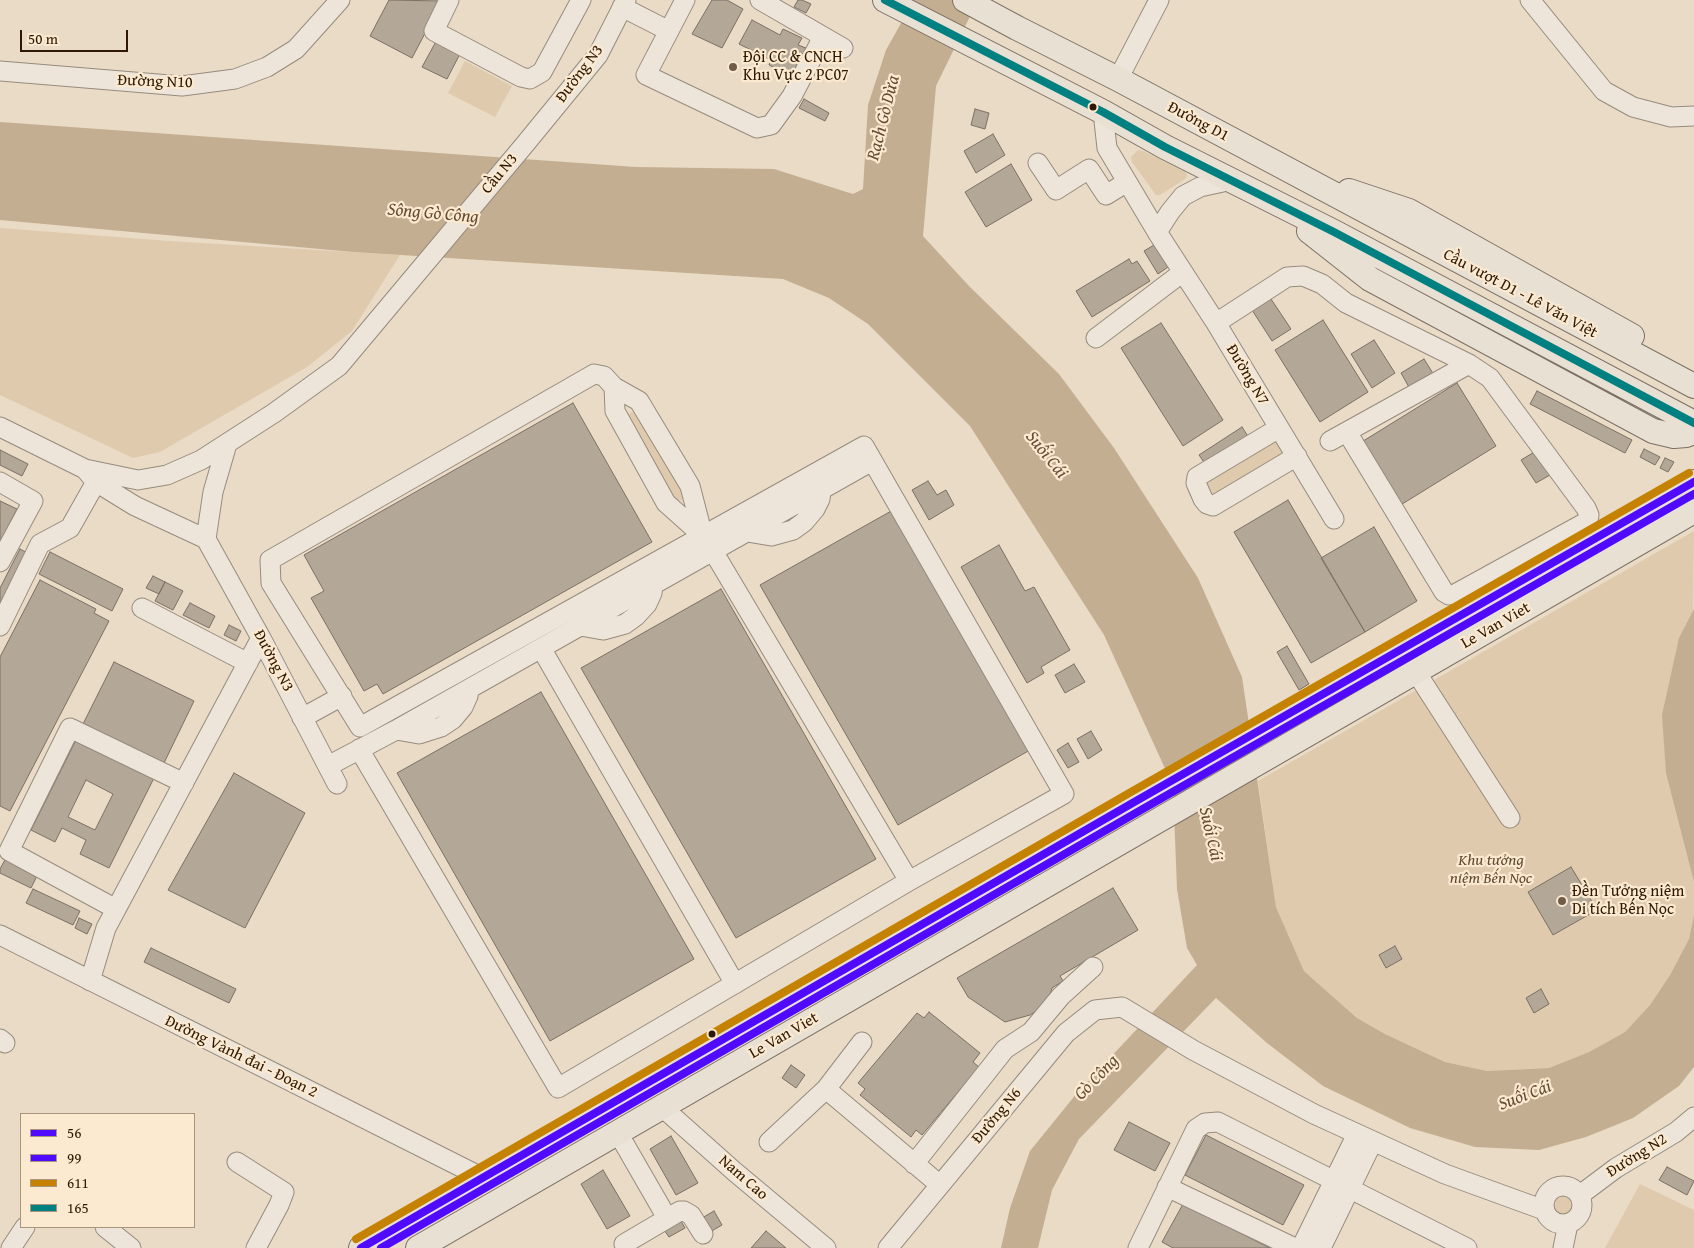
<!DOCTYPE html>
<html>
<head>
<meta charset="utf-8">
<style>
	body { margin:0 }
	#map { position:relative; width:1694px; height:1248px; overflow:hidden; background:#eadbc6; font-family:"Gentium Book Plus",serif }
	canvas { display:block }
	.legend { position:absolute; left:20px; top:1113px; width:175px; height:115px; box-sizing:border-box; background:#fbe9d0; border:1px solid #a9957e; margin:0; padding:6px 9px; list-style:none; font-size:15px; color:#2e1804 }
	.legend li { display:flex; align-items:center; gap:10px; height:25px }
	.legend b { width:25px; border:1px solid #a9957e }
	.scale { position:absolute; left:20px; top:30px; width:108px; height:22px; box-sizing:border-box; border:2px solid #2e1804; border-top:0; padding-left:6px; font-size:15px; line-height:18px; white-space:nowrap; color:#2e1804; -webkit-text-stroke:4px #fbe9d0; paint-order:stroke }
</style>
</head>
<body>
<div id="map">
<canvas width="1694" height="1248"></canvas>
<ul class="legend">
<li><b style="height:6px;background:#4f0aff"></b>56</li>
<li><b style="height:6px;background:#4f0aff"></b>99</li>
<li><b style="height:6px;background:#c58201"></b>611</li>
<li><b style="height:6px;background:#008080"></b>165</li>
</ul>
<div class="scale">50 m</div>
</div>
<script>
const c = document.querySelector('canvas').getContext('2d');
c.lineJoin = 'round';
function fillPath(path, color) { c.fillStyle = color; c.fill(path, 'evenodd'); }
const toPath = rows => new Path2D(rows.map(r => 'M' + r).join(''));
function trace(path, color, width, dash) { c.strokeStyle = color; c.lineWidth = width; c.lineCap = dash ? 'butt' : 'round'; c.setLineDash(dash || []); c.stroke(path); }
function label(font, color, halo, rows, align = 'center') {
  c.font = font + ' "Gentium Book Plus",serif'; c.lineWidth = 4.5; c.setLineDash([]); c.textBaseline = 'middle'; c.strokeStyle = halo; c.fillStyle = color; for (const [text, x, y, turn = 0] of rows) {
    c.save(); c.translate(x, y); c.rotate((+turn || 0) * Math.PI / 180); c.textAlign = isNaN(turn) ? turn : align; if (halo) c.strokeText(text, 0, 0); c.fillText(text, 0, 0); c.restore();
  }
}
fillPath(toPath([
	[465,61,512,86,495,117,448,93],
	[1138,150,1143,151,1186,172,1187,176,1185,179,1160,195,1156,195,1132,162,1131,157],
	[0,228,169,241,400,255,352,331,307,367,160,452,133,458,0,395],
	[631,412,639,413,686,494,681,501,673,499,625,419],
	[1274,440,1283,450,1280,458,1217,496,1211,495,1203,481],
	[1694,531,1690,864,1694,882,1694,915,1689,939,1670,975,1650,1005,1625,1032,1589,1052,1549,1068,1487,1071,1445,1062,1385,1034,1357,1018,1304,971,1276,907,1258,781],
	[1640,1184,1694,1210,1694,1248,1605,1248],
	'1548 1205a15 15 0 1 1 30 0a15 15 0 1 1-30 0Z'
]), '#dfcaad');
fillPath(toPath([
	[914,0,978,0,936,86,923,236,969,286,1059,374,1114,448,1198,578,1242,677,1276,907,1304,971,1357,1018,1385,1034,1445,1062,1487,1071,1549,1068,1589,1052,1625,1032,1650,1005,1670,975,1689,939,1694,915,1694,1067,1679,1086,1633,1118,1586,1137,1539,1150,1475,1147,1410,1128,1323,1086,1267,1043,1216,998,1079,1139,1052,1190,1038,1248,1001,1248,1010,1208,1030,1151,1077,1093,1197,965,1187,948,1177,889,1173,786,1104,635,970,426,868,324,829,298,783,279,353,252,0,220,0,122,636,167,774,169,853,194,863,189,868,105,886,50],
	[1694,609,1694,882,1666,773,1662,715,1679,638]
]), '#c4ae91');
const building = toPath([
	[389,0,442,1,412,58,370,36,389,0],
	[712,0,727,0,743,9,722,48,692,34,712,0],
	[798,0,802,0,811,4,806,13,794,7,798,0],
	[752,20,780,35,783,29,802,38,798,45,806,48,791,76,769,65,771,60,739,44,752,20],
	[439,36,463,48,447,79,422,67,439,36],
	[804,99,829,113,825,121,799,108,804,99],
	[975,109,989,113,985,129,971,125,975,109],
	[993,134,1005,155,976,173,964,151,993,134],
	[1011,164,1032,200,986,227,965,192,1011,164],
	[1154,245,1168,267,1158,274,1144,251,1154,245],
	[1129,259,1132,264,1137,261,1150,281,1092,317,1076,291,1129,259],
	[1271,299,1291,329,1272,341,1252,310,1271,299],
	[1323,320,1368,392,1320,422,1275,350,1323,320],
	[1161,323,1223,420,1183,446,1121,348,1161,323],
	[1374,340,1395,373,1372,388,1351,354,1374,340],
	[1424,359,1434,375,1410,389,1401,373,1424,359],
	[1457,383,1496,446,1399,506,1360,443,1457,383],
	[1537,391,1632,440,1625,453,1530,404,1537,391],
	[573,403,652,542,383,694,377,684,364,691,311,598,324,591,304,555,573,403],
	[1242,427,1251,441,1208,468,1199,455,1242,427],
	[1644,449,1660,457,1655,465,1640,457,1644,449],
	[0,450,28,464,22,476,0,465,0,450],
	[1536,451,1550,475,1536,483,1521,460,1536,451],
	[1665,458,1674,462,1668,472,1660,468,1665,458],
	[928,481,937,495,946,490,954,505,929,520,912,490,928,481],
	[1288,500,1365,632,1311,663,1234,532,1288,500],
	[0,501,17,509,0,543,0,501],
	[893,510,1030,750,898,825,760,585,893,510],
	[1374,527,1417,601,1365,632,1321,558,1374,527],
	[999,545,1025,591,1034,587,1070,650,1041,667,1044,673,1027,683,961,567,999,545],
	[20,549,33,556,0,621,0,588,20,549],
	[50,552,123,589,112,611,39,574,50,552],
	[153,576,165,582,159,594,146,588,153,576],
	[40,580,96,609,94,613,109,621,10,811,0,806,0,657,40,580],
	[165,582,183,591,173,610,155,601,165,582],
	[721,589,876,859,736,938,581,668,721,589],
	[190,603,215,616,209,628,183,615,190,603],
	[229,625,241,631,236,641,224,635,229,625],
	[1287,646,1309,684,1299,690,1277,652,1287,646],
	[114,662,194,701,164,763,83,724,114,662],
	[1074,664,1085,682,1065,693,1055,675,1074,664],
	[541,692,694,959,550,1041,397,773,541,692],
	[1091,731,1102,750,1088,759,1077,739,1091,731],
	[76,740,154,778,109,868,80,854,86,840,62,828,55,842,31,830,76,740],
	[86,780,113,794,95,830,68,817,86,780],
	[1068,743,1079,762,1068,768,1057,750,1068,743],
	[234,773,305,813,245,928,168,890,234,773],
	[7,856,39,872,31,888,0,873,0,869,7,856],
	[1571,867,1597,910,1553,935,1528,892,1571,867],
	[1113,888,1138,930,1060,976,1063,981,1052,988,1049,998,1041,1008,1030,1015,1005,1022,968,997,957,978,1113,888],
	[33,889,80,911,73,925,26,903,33,889],
	[79,918,92,924,87,934,75,928,79,918],
	[1395,946,1402,959,1386,968,1379,955,1395,946],
	[151,948,236,989,229,1003,144,962,151,948],
	[1541,989,1549,1004,1534,1013,1526,998,1541,989],
	[929,1012,980,1053,973,1062,979,1067,922,1135,916,1130,911,1137,860,1095,865,1089,858,1083,917,1013,924,1018,929,1012],
	[791,1065,805,1075,796,1088,782,1078,791,1065],
	[1129,1122,1170,1143,1155,1171,1114,1150,1129,1122],
	[1206,1135,1304,1185,1283,1225,1185,1175,1206,1135],
	[671,1136,698,1183,676,1195,650,1149,671,1136],
	[1667,1167,1694,1181,1687,1195,1659,1180,1667,1167],
	[603,1170,630,1216,607,1229,581,1184,603,1170],
	[1183,1204,1270,1248,1173,1248,1162,1242,1183,1204],
	[714,1211,722,1225,710,1232,702,1218,714,1211],
	[679,1218,685,1228,669,1237,662,1227,679,1218],
	[766,1231,786,1248,751,1248,766,1231]
]);
fillPath(building, '#b3a798');
trace(building, '#7b7063', 1);
const minor = toPath([
	[449,0,434,31,521,77,530,79,542,72,581,0],
	[685,0,646,75,757,128,771,125,792,96,823,37],
	[760,0,843,48],
	[1530,0,1604,91,1633,107,1671,117,1694,116],
	[622,7,669,31],
	[0,71,182,86,235,79,267,67,296,49,340,0],
	[1118,79,1159,0],
	[1103,112,1107,148,1157,232,1216,323,1334,519],
	[1038,163,1056,190,1089,169,1106,195,1127,182],
	[1157,232,1170,212,1183,196,1200,187,1232,180],
	[1216,323,1287,277,1303,276,1322,284,1346,303,1469,364,1490,378,1586,508,1589,515,1588,521,1455,594,1449,595,1444,592,1347,432],
	[1096,338,1183,272],
	[614,387,615,411,666,503,703,536,713,551,909,881],
	[0,427,85,469,138,480,167,475,201,460,274,413,339,366,526,143,598,55,626,0],
	[1279,428,1197,477,1196,483,1203,499,1207,504,1213,506,1297,456],
	[1330,441,1469,364],
	[85,469,96,482,135,506,206,539,261,638,337,784],
	[0,482,33,501,0,562],
	[747,532,771,536,793,530,804,522,815,509,820,499,821,491],
	[206,539,213,492,227,444],
	[142,608,248,663],
	[0,626,40,544,70,528,96,482],
	[580,626,603,630,625,624,636,616,647,604,652,593,653,585],
	[541,648,735,984],
	[1416,672,1510,818],
	[302,718,342,696],
	[396,730,419,734,441,727,453,719,463,707,468,696,469,689],
	[359,749,558,1088,909,881,1064,794,864,446,360,727,271,583,270,560,594,374,604,376,614,387,639,401,690,486,703,536],
	[328,766,396,730,872,461],
	[116,909,9,851,70,728,184,783],
	[0,935,483,1178],
	[90,981,106,928,261,638],
	[0,1039,5,1043],
	[826,1089,940,1185],
	[662,1107,735,1172,826,1248],
	[618,1133,667,1218],
	[769,1142,826,1089,862,1042],
	[237,1162,284,1192,279,1205,256,1248],
	[914,1164,1005,1049,1031,1032,1061,996,1093,967],
	'1544 1205a19 19 0 1 1 38 0a19 19 0 1 1-38 0Z',
	[1167,1187,1295,1248],
	[1580,1195,1616,1168,1676,1132,1694,1117],
	[105,1227,131,1248],
	[624,1244,680,1211,684,1211,691,1215,703,1234],
	[11,1248,25,1227],
	[888,1248,1066,1033,1095,1010,1122,1007,1193,1050,1314,1114,1445,1174,1544,1210],
	[1138,1248,1196,1129,1205,1123,1218,1122,1467,1248],
	[1301,1248,1357,1134],
	[1321,1248,1373,1141],
	[1563,1248,1568,1224]
]);
const major = toPath([
	[885,0,1103,112,1165,147,1334,232,1694,423],
	[965,0,1017,28,1118,79,1694,386],
	[1349,191,1409,211,1632,336],
	[1309,231,1370,279,1653,431,1674,436,1686,435,1694,432],
	[361,1248,1136,801,1694,482],
	[418,1248,1694,511]
]);
trace(minor, '#968b7d', 21);
trace(major, '#7b7063', 26);
trace(minor, '#ede5da', 19);
trace(major, '#e9e0d4', 24);
trace(toPath([
	[361,1248,1136,801,1694,482]
]), '#4f0aff', 8);
trace(toPath([
	[381,1248,1141,810,1694,494]
]), '#4f0aff', 8);
trace(toPath([
	[356,1239,1131,792,1689,473]
]), '#c58201', 8);
trace(toPath([
	[885,0,1103,112,1165,147,1334,232,1694,423]
]), '#008080', 8);
for (const [x, y, r, color] of [
	[733,67,5,"#705c48"],
	[1093,107,4.5,"#2e1804"],
	[1562,901,5,"#705c48"],
	[712,1034,4.5,"#2e1804"]
]) { const dot = new Path2D(); dot.arc(x, y, r, 0, 2 * Math.PI); c.fillStyle = color; c.fill(dot); trace(dot, '#fbe9d0', 2); }
label('16px', '#2e1804', '#fbe9d0', [
	["Đội CC & CNCH",743,58],
	["Khu Vực 2 PC07",743,76],
	["Đền Tưởng niệm",1572,892],
	["Di tích Bến Nọc",1572,910]
], 'left');
label('16px', '#2e1804', '#fbe9d0', [
	["Đường N3",580,74,-53],
	["Đường N10",155,82,2],
	["Đường D1",1198,122,28],
	["Cầu N3",500,174,-50],
	["Cầu vượt D1 - Lê Văn Việt",1520,294,28],
	["Đường N7",1247,375,59],
	["Le Van Viet",1496,626,-30],
	["Đường N3",273,661,62],
	["Le Van Viet",784,1036,-30],
	["Đường Vành đai - Đoạn 2",241,1057,26],
	["Đường N6",997,1116,-50],
	["Đường N2",1637,1156,-32],
	["Nam Cao",743,1178,41]
]);
label('italic 16px', '#604931', '#fbe9d0', [
	["Khu tưởng",1491,861],
	["niệm Bến Nọc",1491,879]
]);
label('italic 18px', '#644c33', '#fbe9d0', [
	["Rạch Gò Dừa",884,118,-76],
	["Sông Gò Công",433,214,5],
	["Suối Cái",1046,455,51],
	["Suối Cái",1210,834,77],
	["Gò Công",1097,1078,-46],
	["Suối Cái",1525,1096,-21]
]);
</script>
</body>
</html>
